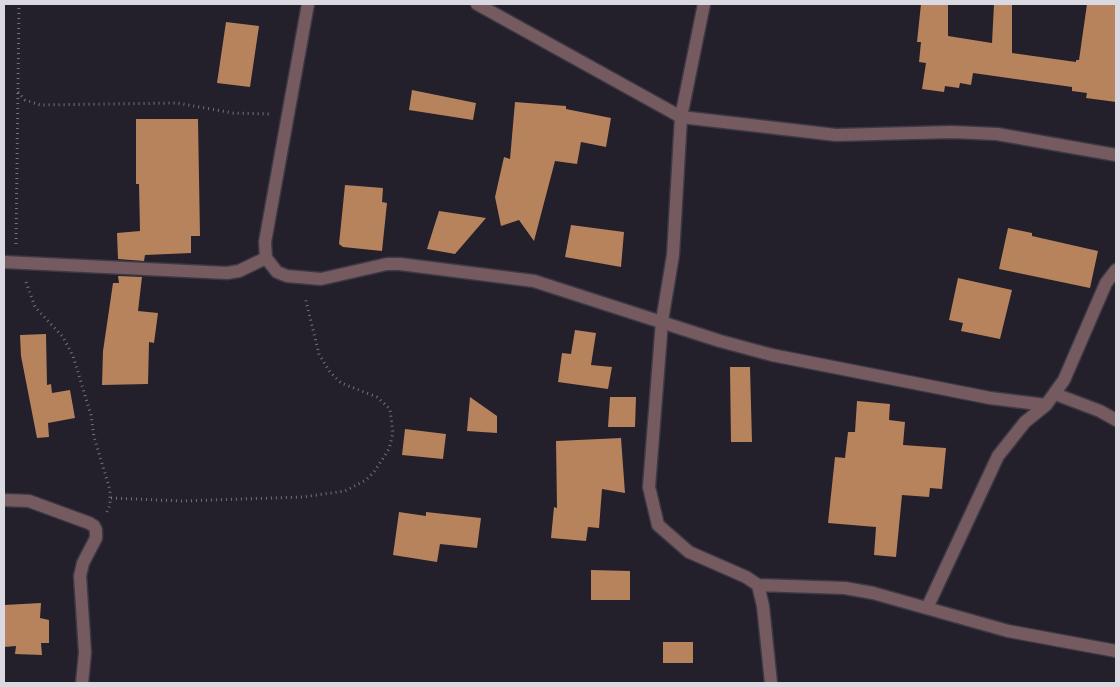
<!DOCTYPE html>
<html>
<head>
<meta charset="utf-8">
<style>
	body { margin:0 }
	#map { position:relative; width:1120px; height:687px; overflow:hidden; background:#231f2b; font-family:"Roboto Condensed",sans-serif }
	canvas { display:block }
	.frame { position:absolute; inset:0; border:5px solid #dad8e0; pointer-events:none }
</style>
</head>
<body>
<div id="map">
<canvas width="1120" height="687"></canvas>
<div class="frame"></div>
</div>
<script>
const c = document.querySelector('canvas').getContext('2d');
c.lineJoin = 'round';
function fillPath(path, color) { c.fillStyle = color; c.fill(path, 'evenodd'); }
const toPath = rows => new Path2D(rows.map(r => 'M' + r).join(''));
function trace(path, color, width, dash) { c.strokeStyle = color; c.lineWidth = width; c.lineCap = dash ? 'butt' : 'round'; c.setLineDash(dash || []); c.stroke(path); }
fillPath(toPath([
	[921,4,948,4,948,36,992,43,994,4,1012,4,1012,53,1076,62,1076,60,1079,60,1087,4,1116,4,1116,102,1086,98,1087,93,1072,91,1072,87,973,73,971,85,960,83,959,88,945,86,944,92,922,89,926,63,919,62,921,42,917,42],
	[226,22,259,26,250,87,217,83],
	[412,90,476,103,473,120,409,110],
	[515,102,566,106,566,109,611,118,606,147,581,142,577,164,555,161,534,241,519,220,501,226,495,197,504,157,510,159],
	[136,119,198,119,200,236,191,236,191,253,145,255,144,261,118,259,117,233,140,231,139,184,136,184],
	[345,185,383,188,382,202,387,203,382,251,343,247,339,244],
	[439,211,486,218,455,254,427,249],
	[571,225,624,232,621,267,565,257],
	[1008,228,1032,233,1032,236,1098,251,1090,288,999,269],
	[118,276,142,277,138,311,158,313,154,343,149,342,148,384,102,385,103,351,113,283,119,283],
	[958,278,1012,290,1000,339,961,331,963,323,949,320],
	[575,330,596,333,591,365,612,367,608,389,558,382,562,353,571,354],
	[46,334,47,385,51,384,52,393,70,390,75,418,48,423,49,437,37,438,21,356,20,335],
	[730,367,750,367,752,442,731,442],
	[470,397,497,416,497,433,467,431],
	[610,397,636,397,635,427,608,427],
	[857,401,890,404,889,420,905,422,903,445,946,448,942,489,930,488,929,497,902,495,896,557,874,555,876,527,828,523,835,457,845,458,848,432,855,432],
	[405,429,446,434,443,459,402,455],
	[621,438,625,493,602,489,599,528,588,527,586,541,551,538,554,507,557,508,556,441],
	[399,512,426,516,426,512,481,518,477,548,440,544,437,562,393,555],
	[591,570,630,571,630,600,591,600],
	[41,603,40,618,49,620,49,643,41,643,42,655,15,654,16,646,4,647,4,605],
	[663,642,693,642,693,663,663,663]
]), '#b6835d');
const street = toPath([
	[308,4,265,242,266,258,277,272,287,276,321,279,387,264,400,264,534,281,720,341,772,355,990,398,1046,405],
	[477,4,681,117,836,135,952,132,997,134,1116,155],
	[704,4,681,117,673,255,662,321,649,487,658,525,689,552,746,577,758,585,763,606,771,683],
	[4,262,227,273,239,271,266,258],
	[1055,394,1100,411,1116,420],
	[4,500,29,501,89,523,94,526,96,530,96,538,83,563,80,576,85,653,82,683],
	[758,585,845,588,873,593,1008,631,1116,651],
	[927,608,998,456,1025,422,1046,405,1064,380,1106,283,1116,270]
]);
trace(street, '#3d3944', 15);
trace(toPath([
	[18,92,25,100,40,105,177,103,233,113,269,114],
	[16,244,19,4],
	[26,282,35,307,63,337,73,356,91,415,94,437,110,490,110,505,107,512],
	[111,498,181,501,303,497,345,491,366,480,374,472,389,449,393,433,390,409,377,397,341,383,330,372,319,354,305,297]
]), '#75727c', 3, [1, 4]);
trace(street, '#755a5f', 12);
</script>
</body>
</html>
